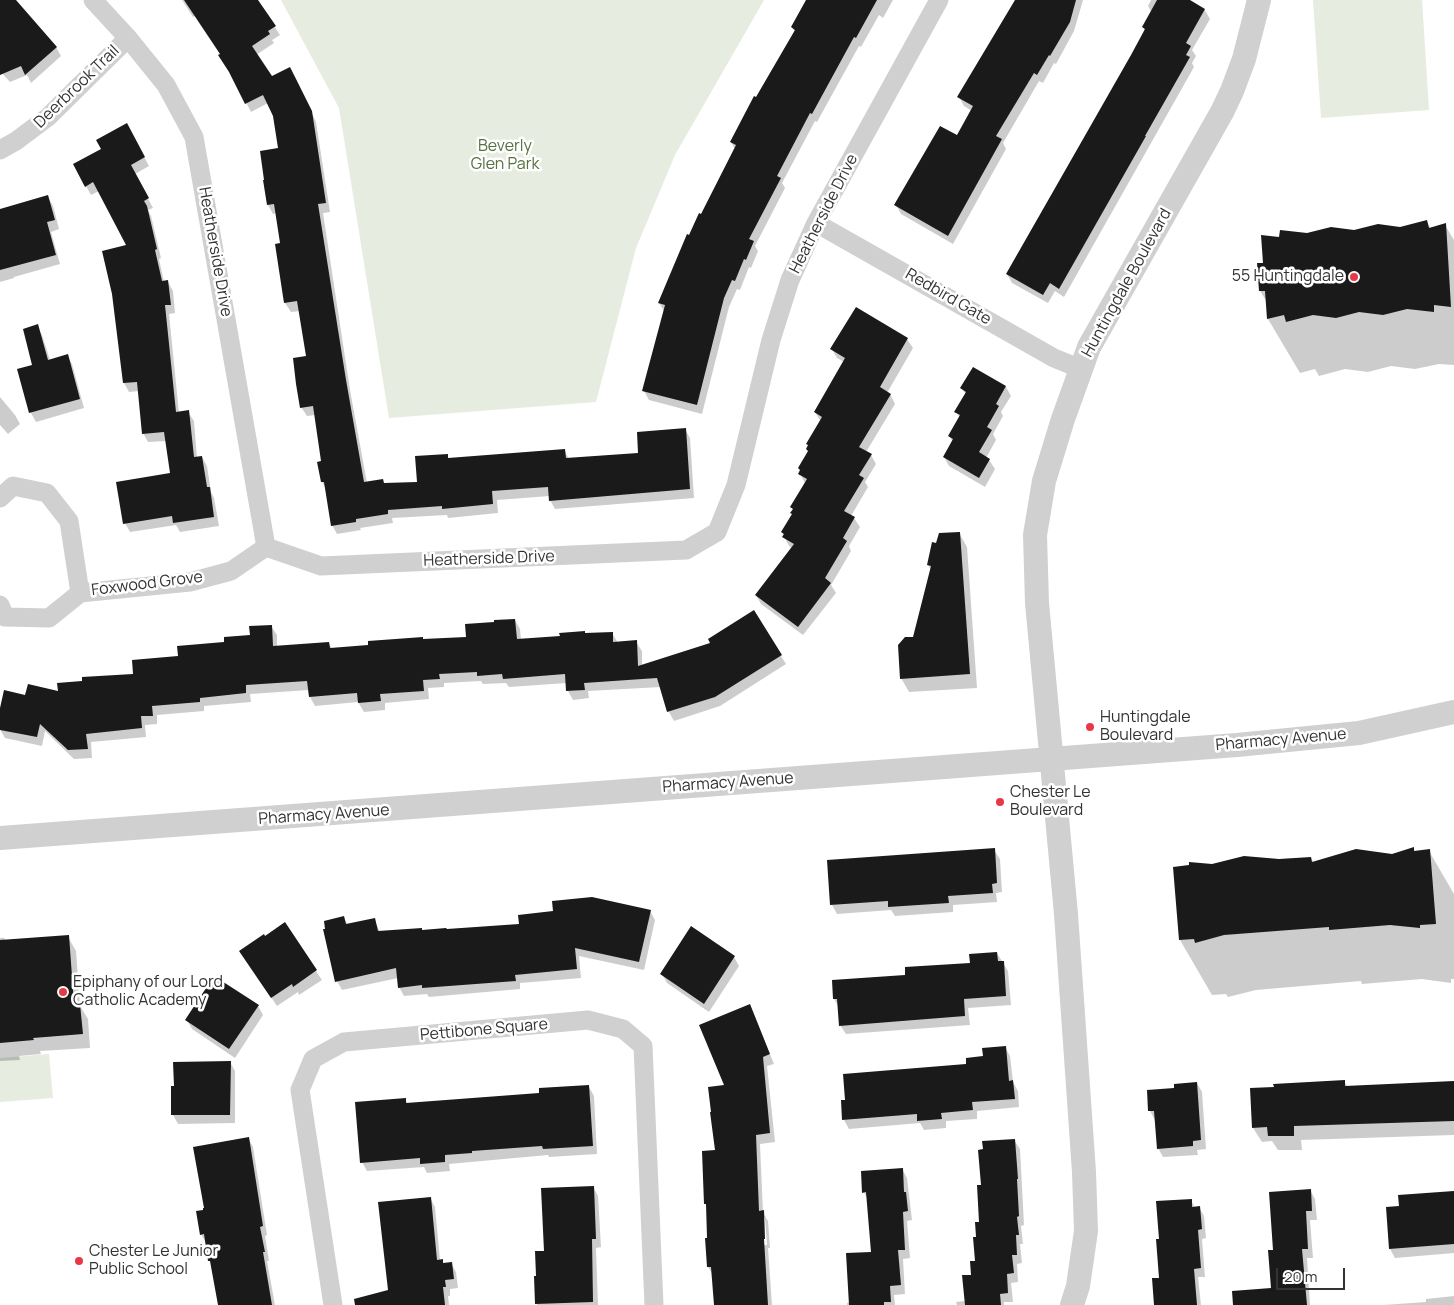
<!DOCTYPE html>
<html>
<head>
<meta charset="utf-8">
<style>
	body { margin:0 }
	#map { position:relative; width:1454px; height:1305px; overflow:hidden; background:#fff; font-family:Manrope,sans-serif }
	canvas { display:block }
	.scale { position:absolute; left:1276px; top:1268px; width:69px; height:22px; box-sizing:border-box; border:2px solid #333; border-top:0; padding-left:6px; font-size:15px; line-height:18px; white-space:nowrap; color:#333; -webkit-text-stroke:4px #fff; paint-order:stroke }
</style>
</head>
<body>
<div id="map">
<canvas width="1454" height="1305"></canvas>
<div class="scale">20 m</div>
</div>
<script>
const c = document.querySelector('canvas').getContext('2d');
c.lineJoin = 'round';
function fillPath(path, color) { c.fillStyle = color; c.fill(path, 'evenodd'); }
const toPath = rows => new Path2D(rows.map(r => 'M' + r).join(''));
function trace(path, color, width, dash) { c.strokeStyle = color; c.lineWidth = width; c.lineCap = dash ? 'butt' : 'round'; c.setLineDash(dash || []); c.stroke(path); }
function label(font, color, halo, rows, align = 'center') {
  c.font = font + ' Manrope,sans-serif'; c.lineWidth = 5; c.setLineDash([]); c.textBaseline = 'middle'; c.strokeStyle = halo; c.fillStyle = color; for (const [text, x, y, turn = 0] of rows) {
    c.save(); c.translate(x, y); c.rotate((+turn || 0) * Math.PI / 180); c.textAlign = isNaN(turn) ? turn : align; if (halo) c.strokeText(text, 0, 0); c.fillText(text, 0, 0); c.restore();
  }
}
fillPath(toPath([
	[281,0,764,0,675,155,636,248,596,402,389,418,339,108],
	[1313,0,1422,0,1429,110,1321,118],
	[49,1054,53,1098,0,1102,0,1058]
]), '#e6ecdf');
fillPath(toPath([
	[0,0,15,0,56,47,61,56,31,83,27,75,10,82,0,71],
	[182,0,246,0,274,26,280,35,272,40,274,43,256,55,271,78,295,77,316,122,330,212,323,213,350,390,367,483,385,485,418,483,447,455,449,459,564,450,569,459,640,455,685,429,690,438,694,498,555,509,550,500,550,496,497,500,498,513,448,518,447,515,392,518,393,523,360,528,361,530,337,534,332,525,326,489,322,482,323,463,315,415,307,416,301,407,307,357,300,311,291,312,285,303,276,245,281,244,277,213,273,214,268,205,279,149,274,116,268,103,251,112,221,54,195,16,193,17],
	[814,0,893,0,883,18,879,15,861,47,859,46,817,122,815,121,782,183,785,188,755,246,758,251,751,268,749,267,740,290,737,289,729,307,702,414,649,400,644,391,664,311,659,303,690,237,735,149,731,142,795,32,792,27],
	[1019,0,1083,0,1074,31,1056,64,1054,63,1043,83,1039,81,1003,143,1006,149,953,244,901,214,896,205,957,137,972,111,964,106,959,97],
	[1151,0,1188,0,1204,9,1210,19,1192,50,1196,56,1192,63,1194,67,1064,297,1055,291,1048,303,1012,283,1007,274,1145,31,1143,27,1152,13,1148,6],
	[127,125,149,166,135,174,153,208,148,210,151,216,161,258,159,259,164,282,168,282,173,291,175,313,169,314,179,413,188,412,194,421,197,458,202,457,207,466,211,492,214,498,219,526,180,532,176,525,130,532,125,523,171,474,166,441,148,442,143,433,139,391,129,392,124,383,113,293,128,246,99,191,91,195,86,186,102,150],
	[48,197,53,206,59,229,51,232,60,264,14,277,14,278,0,282,0,232],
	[1427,222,1431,229,1445,225,1454,240,1454,365,1439,364,1415,369,1391,366,1368,372,1345,369,1319,376,1315,369,1300,373,1268,319,1267,302,1260,291,1265,264,1280,238,1307,234,1400,228],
	[37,326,42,335,50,360,67,355,72,364,84,408,36,422,31,413,33,366],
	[907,339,913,348,887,393,890,394,895,404,866,452,871,455,876,464,865,482,868,487,851,516,854,518,860,527,849,546,851,551,831,585,836,593,803,635,761,604,756,595,792,548,789,546,782,532,793,515,794,510,792,507,805,483,800,474,809,452,809,447,807,444,821,422,815,412,844,362,837,358,832,349],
	[973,369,1006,387,1011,396,1001,412,1003,416,993,434,996,440,986,458,989,460,995,469,985,487,949,466,944,457,953,442,949,436,960,418,956,412,966,395,962,388],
	[0,397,15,415,20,424,8,434,0,425],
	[959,533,967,547,977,688,909,692,901,678,914,638,931,570,928,565,937,544],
	[515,620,520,629,521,640,612,633,618,643,636,642,642,651,642,666,781,656,786,664,720,706,674,721,669,712,661,687,588,691,589,698,573,700,568,691,567,683,509,687,506,683,483,684,481,681,444,683,444,687,428,688,429,699,385,703,385,710,364,712,358,702,315,706,310,697,309,690,250,694,251,702,204,706,204,711,157,715,157,724,145,725,146,737,91,742,92,758,74,759,45,731,42,746,5,738,0,729,26,696,59,692,134,675,179,657,251,636,271,626,277,635,277,647,329,643,332,649,467,638],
	[1414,849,1415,852,1429,851,1454,894,1454,979,1451,979,1451,983,1422,979,1362,984,1361,981,1256,990,1228,997,1226,994,1212,995,1180,940,1174,868,1311,858,1314,863,1392,855],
	[994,850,1000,859,1002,892,996,893,997,902,953,905,953,912,895,916,891,910,837,914,832,905],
	[650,911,655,920,644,970,579,956,581,978,520,983,520,989,429,997,427,994,404,996,399,987,398,978,342,990,337,981,344,918,348,925,374,919,380,932,422,931,520,925],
	[284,924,322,980,299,995,298,992,277,1006,246,960,264,937],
	[68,937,76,951,80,1006,88,1019,90,1048,40,1051,41,1054,19,1056,20,1060,0,1061,0,938,4,938,6,941],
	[997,953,1008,971,1011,1005,968,1008,970,1025,846,1034,840,1025,839,1007,834,999,907,976,971,964],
	[734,957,739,966,709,1012,667,983,662,974],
	[258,1006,263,1015,235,1058,192,1029,187,1020],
	[754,1015,774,1064,767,1066,775,1142,760,1144,763,1213,768,1221,770,1248,768,1248,772,1305,715,1305,713,1275,708,1267,707,1207,705,1203,717,1152,725,1086],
	[763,1216,765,1219,767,1245,764,1245],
	[1005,1047,1010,1056,1013,1082,1018,1091,1019,1107,977,1111,977,1119,946,1121,946,1128,924,1130,920,1123,849,1129,844,1120],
	[230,1062,235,1071,235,1123,178,1124,173,1115],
	[1344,1081,1348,1087,1454,1082,1454,1135,1301,1140,1302,1150,1278,1150,1272,1141,1262,1142,1253,1128],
	[1197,1083,1202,1092,1206,1149,1197,1150,1198,1155,1163,1157,1158,1148,1155,1120,1150,1111,1175,1089],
	[589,1087,594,1096,597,1154,549,1157,548,1155,449,1164,450,1171,427,1173,424,1167,367,1171,362,1162,405,1099,408,1104,541,1094],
	[248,1138,253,1147,267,1235,265,1236,269,1261,267,1261,275,1305,219,1305,212,1265,210,1261,206,1243,201,1234,204,1211],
	[1014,1140,1020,1149,1024,1225,1021,1226,1023,1244,1020,1244,1022,1263,1017,1264,1018,1282,1011,1283,1013,1302,1004,1302,1004,1305,957,1305,956,1302,965,1301,977,1262,982,1186],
	[902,1169,907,1178,912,1220,907,1221,910,1258,903,1259,905,1294,894,1295,895,1305,847,1305,847,1303,851,1302,872,1253,868,1200,864,1192],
	[593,1187,598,1196,601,1247,596,1248,598,1305,537,1305,535,1277,538,1277,545,1252],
	[1310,1190,1315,1199,1317,1220,1310,1220,1313,1258,1307,1258,1310,1305,1266,1305,1272,1289,1274,1251],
	[1454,1192,1454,1253,1395,1258,1390,1249,1387,1209,1400,1207],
	[430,1198,435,1207,440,1260,442,1260,444,1264,451,1263,456,1272,458,1288,450,1289,450,1296,448,1296,449,1305,389,1305],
	[1191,1200,1195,1208,1199,1207,1204,1216,1206,1238,1202,1239,1205,1277,1198,1277,1201,1305,1155,1305,1160,1279,1160,1240],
	[1454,1296,1454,1305,1383,1305,1426,1302,1426,1299]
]), '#0003');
fillPath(toPath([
	[0,0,16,0,57,47,25,75,21,66,0,75],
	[184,0,258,0,276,26,268,31,270,34,252,46,272,76,290,67,312,111,326,203,318,204,346,380,364,482,383,479,384,483,417,482,415,456,448,454,448,458,565,449,566,458,638,453,637,432,686,428,690,489,549,501,548,487,492,491,493,504,442,509,442,506,388,510,388,514,356,519,356,522,331,526,324,482,321,482,317,462,321,461,313,406,300,408,296,384,293,358,306,356,297,301,284,303,275,244,280,243,274,204,267,205,263,180,264,180,260,151,278,148,273,116,263,95,245,104,229,72,218,55,220,54],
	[806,0,877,0,856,38,854,37,812,114,810,113,777,176,781,178,749,239,754,241,746,260,744,259,735,281,732,280,724,298,697,405,642,391,665,305,658,303,687,234,689,235,699,213,701,214,736,145,730,142,754,96,756,97,795,30,791,27],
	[1015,0,1076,0,1070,22,1050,56,1049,55,1037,75,1034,73,996,136,1002,139,948,236,894,205,940,126,957,135,973,106,957,97],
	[1157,0,1190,0,1205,9,1186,43,1191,46,1186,55,1190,57,1145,136,1146,136,1059,289,1050,283,1043,295,1006,274,1131,55,1145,29,1142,27],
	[127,123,145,157,131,165,149,198,144,201,147,206,157,249,155,250,162,281,168,280,171,305,165,305,176,412,189,410,194,457,202,456,207,487,210,487,214,517,173,523,172,516,123,524,116,482,170,473,164,432,142,434,137,382,123,383,112,294,102,251,126,245,93,182,85,187,73,164,101,149,96,140],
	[48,195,55,220,47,222,56,255,0,270,0,209],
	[1427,220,1429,228,1446,223,1451,307,1434,305,1434,312,1407,309,1383,315,1359,312,1336,318,1313,315,1286,322,1284,315,1267,319,1265,291,1259,291,1257,263,1263,263,1261,235,1279,237,1280,230,1307,233,1331,227,1354,230,1378,224,1400,227],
	[856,307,908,338,880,387,891,394,859,447,872,454,859,475,864,478,844,511,855,517,843,538,847,541,825,578,831,583,798,627,755,595,794,544,782,537,784,534,781,532,792,514,790,513,793,509,790,507,807,479,798,474,800,470,798,468,808,451,806,449,808,445,806,444,822,417,814,412,845,358,830,349],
	[38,324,48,360,68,354,80,399,29,413,17,369,32,365,23,329],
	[973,367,1006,386,996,404,999,406,987,427,992,430,979,452,990,459,979,478,943,457,953,439,948,436,960,415,954,412,966,392,960,388],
	[960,532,970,674,900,679,898,645,905,637,913,637,931,566,927,565,932,542,936,543,939,533],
	[754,610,782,655,715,697,667,712,657,678,584,683,585,690,566,691,565,674,503,679,502,674,477,676,477,672,439,674,440,679,423,680,424,691,380,694,381,701,358,703,357,693,309,697,307,681,246,685,246,693,200,698,200,702,152,706,153,716,141,716,142,728,86,734,88,749,68,750,40,724,37,737,0,730,0,708,4,690,25,695,28,684,58,691,57,683,82,681,82,677,133,674,132,660,178,656,177,646,224,642,224,637,250,635,249,626,272,625,273,646,329,642,330,648,368,645,368,641,423,637,423,639,466,637,465,624,494,622,494,620,515,619,517,639,560,636,559,633,585,631,585,633,613,632,613,642,637,640,638,666,710,643,708,639],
	[1414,847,1414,851,1430,849,1436,924,1420,925,1420,928,1390,925,1329,930,1329,927,1224,935,1195,943,1194,939,1179,940,1173,867,1189,865,1189,862,1212,864,1244,856,1279,859,1311,857,1312,862,1356,849,1392,854],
	[995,848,997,883,992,884,993,893,948,896,949,903,888,907,888,901,830,905,827,860],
	[592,897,651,910,639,962,575,948,577,969,515,975,516,981,422,988,422,985,398,988,396,968,335,982,323,929,325,929,324,921,344,916,346,924,375,918,378,931,422,928,422,930,446,928,447,929,519,924,518,915,553,911,552,901],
	[285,922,317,970,293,987,292,984,271,998,239,951,264,934,265,936],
	[691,926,735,956,704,1004,660,974],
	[69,935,74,1004,80,1004,83,1034,33,1038,34,1040,0,1043,0,940],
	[997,952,998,961,1004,961,1006,996,964,999,965,1016,839,1026,837,999,833,999,832,980,905,975,905,967,970,963,969,954],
	[214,976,259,1005,229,1049,185,1020],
	[750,1004,770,1054,763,1057,770,1133,756,1135,759,1211,764,1210,765,1239,764,1239,768,1305,714,1305,711,1267,707,1267,705,1238,707,1238,706,1204,704,1204,702,1151,715,1150,710,1112,711,1112,708,1087,724,1085,699,1025],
	[1006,1046,1009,1081,1013,1080,1015,1099,972,1102,973,1110,941,1113,942,1119,917,1121,917,1114,842,1120,841,1100,845,1100,843,1074,966,1064,966,1058,983,1056,982,1048],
	[231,1061,230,1115,171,1115,171,1086,174,1086,173,1062],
	[1345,1080,1345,1086,1454,1081,1454,1121,1294,1126,1294,1136,1268,1136,1267,1127,1252,1128,1250,1088,1274,1087,1273,1084],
	[1197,1082,1201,1140,1193,1141,1193,1146,1157,1149,1154,1111,1148,1111,1147,1090,1174,1088,1174,1084],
	[589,1085,593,1146,543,1149,542,1146,472,1151,472,1153,445,1155,445,1162,420,1164,420,1158,360,1163,355,1102,406,1098,406,1103,539,1093,539,1088],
	[249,1137,263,1226,260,1227,265,1252,263,1252,272,1305,218,1305,210,1261,208,1261,204,1234,200,1235,196,1211,203,1210,203,1208,204,1208,193,1147],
	[1015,1139,1018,1179,1017,1179,1019,1216,1017,1217,1019,1235,1016,1235,1017,1255,1012,1255,1014,1273,1007,1274,1008,1293,1000,1294,1001,1305,965,1305,962,1275,971,1275,970,1261,975,1261,973,1237,976,1237,975,1222,979,1222,977,1185,981,1185,978,1150,983,1149,982,1141],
	[903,1168,904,1192,906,1192,908,1211,903,1212,905,1250,898,1250,901,1285,890,1286,891,1302,884,1302,884,1305,849,1305,846,1253,871,1252,866,1192,862,1193,861,1171],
	[594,1186,596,1239,592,1239,593,1302,535,1304,534,1276,536,1276,535,1251,544,1251,541,1188],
	[1311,1189,1312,1211,1306,1211,1308,1249,1302,1249,1307,1305,1233,1305,1232,1291,1271,1288,1268,1250,1273,1250,1269,1192],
	[1454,1191,1454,1244,1389,1249,1386,1207,1399,1206,1398,1195],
	[431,1197,437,1260,443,1259,443,1263,452,1262,454,1279,445,1280,446,1287,443,1287,445,1305,355,1305,354,1299,388,1290,378,1202],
	[1192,1199,1192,1207,1200,1206,1202,1229,1198,1230,1201,1268,1194,1269,1197,1305,1154,1305,1152,1278,1159,1278,1156,1239,1159,1239,1156,1201]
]), '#1a1a1a');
trace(toPath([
	[93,0,128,38,166,85,194,137,266,547,321,566,686,550,717,532,736,485,771,340,790,280,816,223,939,0],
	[0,150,16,141,48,117,128,38],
	[816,223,1054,358,1081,369],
	[0,498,13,486,47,493,69,521,80,593],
	[0,605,5,617,49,618,80,593,190,582,231,571,266,547],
	[333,1305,300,1090,313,1059,344,1042,588,1020,623,1029,643,1046,654,1305]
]), '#d0d0d0', 19);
trace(toPath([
	[0,838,1237,745,1359,733,1454,712],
	[1072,1305,1078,1286,1086,1231,1084,1172,1066,914,1037,603,1035,535,1044,481,1063,419,1089,347,1222,112,1232,91,1244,59,1259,0]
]), '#d0d0d0', 24);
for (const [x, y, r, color] of [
	[1354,277,5,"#e63946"],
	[1090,727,5,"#e63946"],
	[1000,802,5,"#e63946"],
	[63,992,5,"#e63946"],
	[79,1261,5,"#e63946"]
]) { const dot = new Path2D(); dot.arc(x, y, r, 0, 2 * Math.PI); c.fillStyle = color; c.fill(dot); trace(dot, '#fff', 2); }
label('16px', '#333', '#fff', [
	["Deerbrook Trail",77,87,-44],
	["Heatherside Drive",824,214,-63],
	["Heatherside Drive",215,252,80],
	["Huntingdale Boulevard",1127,283,-61],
	["Redbird Gate",948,297,30],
	["Heatherside Drive",489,559,-2],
	["Foxwood Grove",147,584,-7],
	["Pharmacy Avenue",1281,740,-5],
	["Pharmacy Avenue",728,783,-4],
	["Pharmacy Avenue",324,815,-4],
	["Pettibone Square",484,1030,-5]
]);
label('16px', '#56703f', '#fff', [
	["Beverly",505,147],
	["Glen Park",505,165]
]);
label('16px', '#333', '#fff', [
	["55 Huntingdale",1344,277,"right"],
	["Huntingdale",1100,718],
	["Boulevard",1100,736],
	["Chester Le",1010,793],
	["Boulevard",1010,811],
	["Epiphany of our Lord",73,983],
	["Catholic Academy",73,1001],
	["Chester Le Junior",89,1252],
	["Public School",89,1270]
], 'left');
</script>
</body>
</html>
